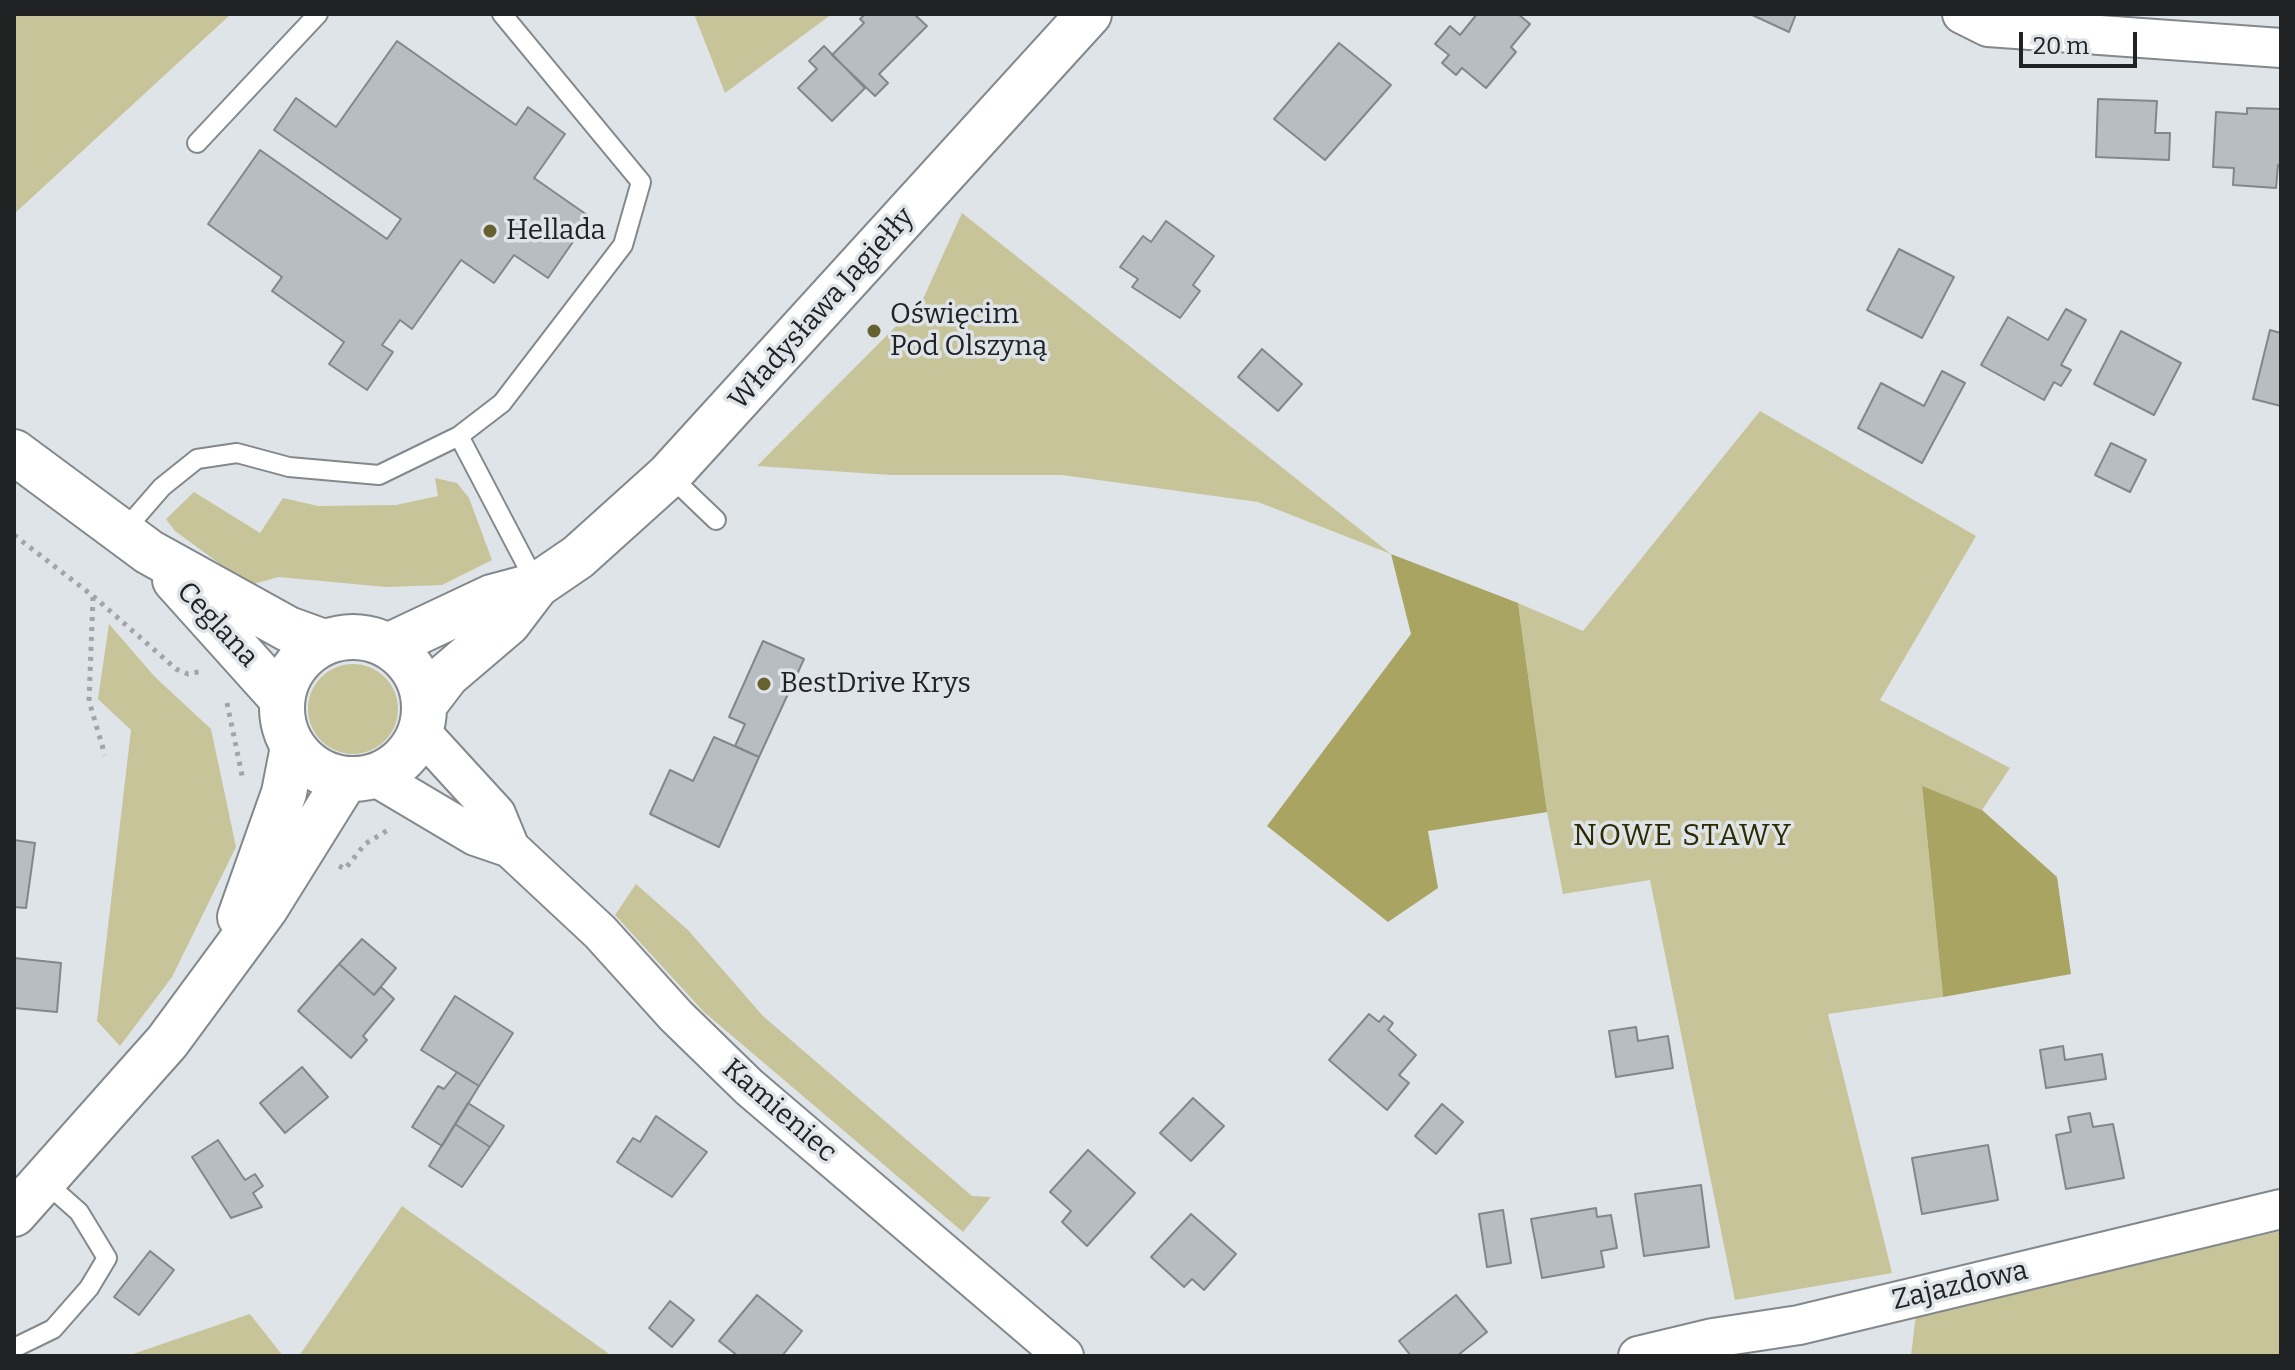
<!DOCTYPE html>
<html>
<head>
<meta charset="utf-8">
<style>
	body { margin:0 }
	#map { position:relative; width:2295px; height:1370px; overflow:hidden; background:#dfe4e9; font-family:Bitter,serif }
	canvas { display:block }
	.frame { position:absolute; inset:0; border:16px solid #202224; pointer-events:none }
	.scale { position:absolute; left:2019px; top:32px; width:118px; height:36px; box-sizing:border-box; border:4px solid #202224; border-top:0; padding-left:10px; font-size:24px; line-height:28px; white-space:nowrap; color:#202224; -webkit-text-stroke:6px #dfe4e9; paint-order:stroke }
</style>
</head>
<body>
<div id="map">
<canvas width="2295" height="1370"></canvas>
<div class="frame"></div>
<div class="scale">20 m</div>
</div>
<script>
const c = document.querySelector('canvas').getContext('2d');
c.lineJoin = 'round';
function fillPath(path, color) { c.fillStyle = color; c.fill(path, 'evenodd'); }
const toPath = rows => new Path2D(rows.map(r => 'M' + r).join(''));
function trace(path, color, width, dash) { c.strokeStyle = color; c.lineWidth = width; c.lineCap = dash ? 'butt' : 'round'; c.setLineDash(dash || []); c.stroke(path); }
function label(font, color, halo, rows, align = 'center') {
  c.font = font + ' Bitter,serif'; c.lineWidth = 7; c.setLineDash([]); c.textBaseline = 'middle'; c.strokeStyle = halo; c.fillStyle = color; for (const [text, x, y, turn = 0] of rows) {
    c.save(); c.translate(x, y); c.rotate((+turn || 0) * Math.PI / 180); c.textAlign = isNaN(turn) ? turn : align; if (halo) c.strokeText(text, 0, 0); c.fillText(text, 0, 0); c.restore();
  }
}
fillPath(toPath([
	[14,14,231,14,14,214],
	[694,14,832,14,725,93],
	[962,213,1391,554,1258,502,1062,475,891,475,757,466,923,299],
	[1760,411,1976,536,1880,700,2010,768,1982,810,1922,787,1943,997,1828,1014,1892,1273,1735,1300,1650,880,1563,894,1547,812,1518,603,1583,631],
	[435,478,457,483,469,498,492,560,442,585,386,587,279,577,249,585,175,531,166,519,194,492,260,533,283,498,318,506,396,505,438,496],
	[109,624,155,677,211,729,236,847,172,977,120,1046,97,1021,131,730,98,699],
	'308 709a45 45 0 1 1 90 0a45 45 0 1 1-90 0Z',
	[636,884,688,930,763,1016,972,1196,991,1197,963,1232,704,1012,615,915],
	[402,1206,612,1356,299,1356],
	[2281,1231,2281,1356,1911,1356,1916,1314],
	[250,1314,283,1356,127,1356]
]), '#c7c499');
fillPath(toPath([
	[1391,554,1518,603,1547,812,1428,831,1438,888,1388,922,1267,826,1411,634],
	[1922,786,1982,810,2057,877,2071,974,1943,997]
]), '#a9a462');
const building = toPath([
	[865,14,914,14,927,26,879,74,888,83,875,96,832,55,864,23,860,19,865,14],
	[1477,14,1518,14,1530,24,1511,47,1516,52,1486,88,1462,68,1456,75,1442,63,1449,55,1435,44,1450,26,1460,35,1477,14],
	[1750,14,1796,14,1789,32,1750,14],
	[397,41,516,125,528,107,565,134,534,178,590,217,548,278,514,255,494,283,461,260,412,329,400,320,382,345,393,352,367,390,329,364,344,342,272,291,282,277,208,224,260,150,387,239,401,219,274,130,296,98,336,127,397,41],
	[1339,43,1391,85,1325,160,1274,119,1339,43],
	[824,46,865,88,832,121,798,88,817,69,809,61,824,46],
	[2098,99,2157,101,2155,133,2170,133,2169,160,2096,157,2098,99],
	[2247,108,2281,109,2281,166,2278,165,2276,188,2233,185,2234,168,2213,167,2216,112,2247,114,2247,108],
	[1166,221,1214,256,1193,285,1200,291,1180,318,1132,287,1138,279,1120,267,1143,236,1151,242,1166,221],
	[1899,249,1954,277,1922,338,1867,310,1899,249],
	[2066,309,2086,320,2061,365,2071,370,2061,386,2054,382,2044,400,1981,365,2008,317,2048,340,2066,309],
	[2270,330,2281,333,2281,406,2253,399,2270,330],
	[2121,331,2181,363,2154,415,2094,384,2121,331],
	[1262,349,1302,384,1278,411,1238,377,1262,349],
	[1942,371,1965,383,1922,463,1858,428,1881,383,1924,406,1942,371],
	[2111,443,2146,460,2130,492,2095,475,2111,443],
	[763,641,804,659,759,757,735,746,745,724,729,717,763,641],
	[714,737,759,757,719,847,650,814,670,770,693,781,714,737],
	[14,840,35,843,26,908,14,907,14,840],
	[362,939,396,968,374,995,339,964,362,939],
	[14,958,61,963,57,1012,14,1008,14,958],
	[339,964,374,995,381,987,394,999,363,1036,367,1040,351,1058,298,1011,339,964],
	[455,996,513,1033,479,1086,421,1050,455,996],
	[1369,1014,1379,1022,1384,1016,1393,1023,1388,1030,1416,1055,1399,1075,1409,1083,1387,1110,1329,1060,1369,1014],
	[1636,1027,1638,1041,1668,1036,1673,1068,1616,1077,1609,1031,1636,1027],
	[2063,1046,2065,1060,2102,1054,2106,1079,2046,1088,2040,1050,2063,1046],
	[302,1067,328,1097,285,1133,260,1103,302,1067],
	[457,1072,479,1086,442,1146,412,1127,438,1086,444,1089,457,1072],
	[1193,1098,1224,1126,1191,1161,1160,1133,1193,1098],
	[468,1103,504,1126,490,1147,455,1124,468,1103],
	[1442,1104,1463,1122,1436,1154,1415,1136,1442,1104],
	[2090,1113,2093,1127,2113,1124,2124,1178,2066,1189,2056,1135,2071,1132,2068,1117,2090,1113],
	[656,1116,707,1152,672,1197,617,1162,633,1138,640,1142,656,1116],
	[455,1124,490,1147,462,1187,429,1166,455,1124],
	[218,1140,245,1180,255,1174,263,1186,253,1193,262,1207,231,1218,192,1157,218,1140],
	[1988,1145,1998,1200,1922,1214,1912,1158,1988,1145],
	[1088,1150,1135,1193,1087,1246,1062,1222,1071,1211,1050,1192,1088,1150],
	[1701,1185,1709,1247,1644,1256,1635,1194,1701,1185],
	[1596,1208,1597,1217,1611,1215,1617,1248,1601,1251,1604,1267,1542,1278,1531,1219,1596,1208],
	[1503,1210,1511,1263,1487,1267,1479,1214,1503,1210],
	[1191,1214,1236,1254,1204,1290,1192,1279,1184,1287,1151,1257,1191,1214],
	[150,1251,174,1270,139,1315,114,1297,150,1251],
	[757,1295,802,1331,782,1356,738,1356,719,1341,757,1295],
	[1456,1295,1487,1332,1457,1356,1411,1356,1399,1341,1456,1295],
	[670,1301,694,1320,672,1347,649,1328,670,1301]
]);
fillPath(building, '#b8bdc1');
trace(building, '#82878b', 2);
const service = toPath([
	[197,143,318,14],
	[459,436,537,585],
	[669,475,716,520],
	[122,533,162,487,197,459,237,453,289,467,379,475,459,436,502,403,623,245,641,182,502,14],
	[14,1348,53,1329,89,1288,107,1258,79,1212,44,1181]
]);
const minor = toPath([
	[1962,14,1988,27,2281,48],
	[420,731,496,814,510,848],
	[374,776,475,836,510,848,600,932,676,1016,749,1087,1064,1356],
	[1638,1356,1713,1338,1799,1325,2281,1209]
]);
const tertiary = toPath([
	[14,452,149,552,288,629,324,642],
	[175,580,282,699],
	'282 708a71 71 0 1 1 142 0a71 71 0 1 1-142 0Z',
	[388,646,492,597,537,585],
	[424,705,447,675,508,623,537,585,578,557,669,475,1089,14],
	[240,917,284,793,293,747],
	[14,1214,167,1042,265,909,346,779]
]);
trace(service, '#83888c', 22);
trace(minor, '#83888c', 42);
trace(tertiary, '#83888c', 48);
trace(toPath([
	[14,535,93,596,176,669,188,674,203,671],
	[93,597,89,701,105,755],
	[227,703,243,780],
	[339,866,345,869,365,844,388,830]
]), '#a1a5a9', 5, [4, 6]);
trace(service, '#fff', 18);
trace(minor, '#fff', 38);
trace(tertiary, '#fff', 44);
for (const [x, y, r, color] of [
	[490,231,8,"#66612e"],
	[874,331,8,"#66612e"],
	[764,684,8,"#66612e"]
]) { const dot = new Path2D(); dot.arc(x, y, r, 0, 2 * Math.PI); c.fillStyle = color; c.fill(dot); trace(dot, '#dfe4e9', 3); }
label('28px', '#202224', '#dfe4e9', [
	["Hellada",506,231],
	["Oświęcim",890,315],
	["Pod Olszyną",890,347],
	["BestDrive Krys",780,684]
], 'left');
label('28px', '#202224', '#dfe4e9', [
	["Władysława Jagiełły",822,309,-48],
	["Ceglana",217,625,47],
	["Kamieniec",779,1111,41],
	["Zajazdowa",1960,1286,-13]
]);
c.letterSpacing = '2px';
label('30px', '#2e2a00', '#dfe4e9', [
	["NOWE STAWY",1683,837]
]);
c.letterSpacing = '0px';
</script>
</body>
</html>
